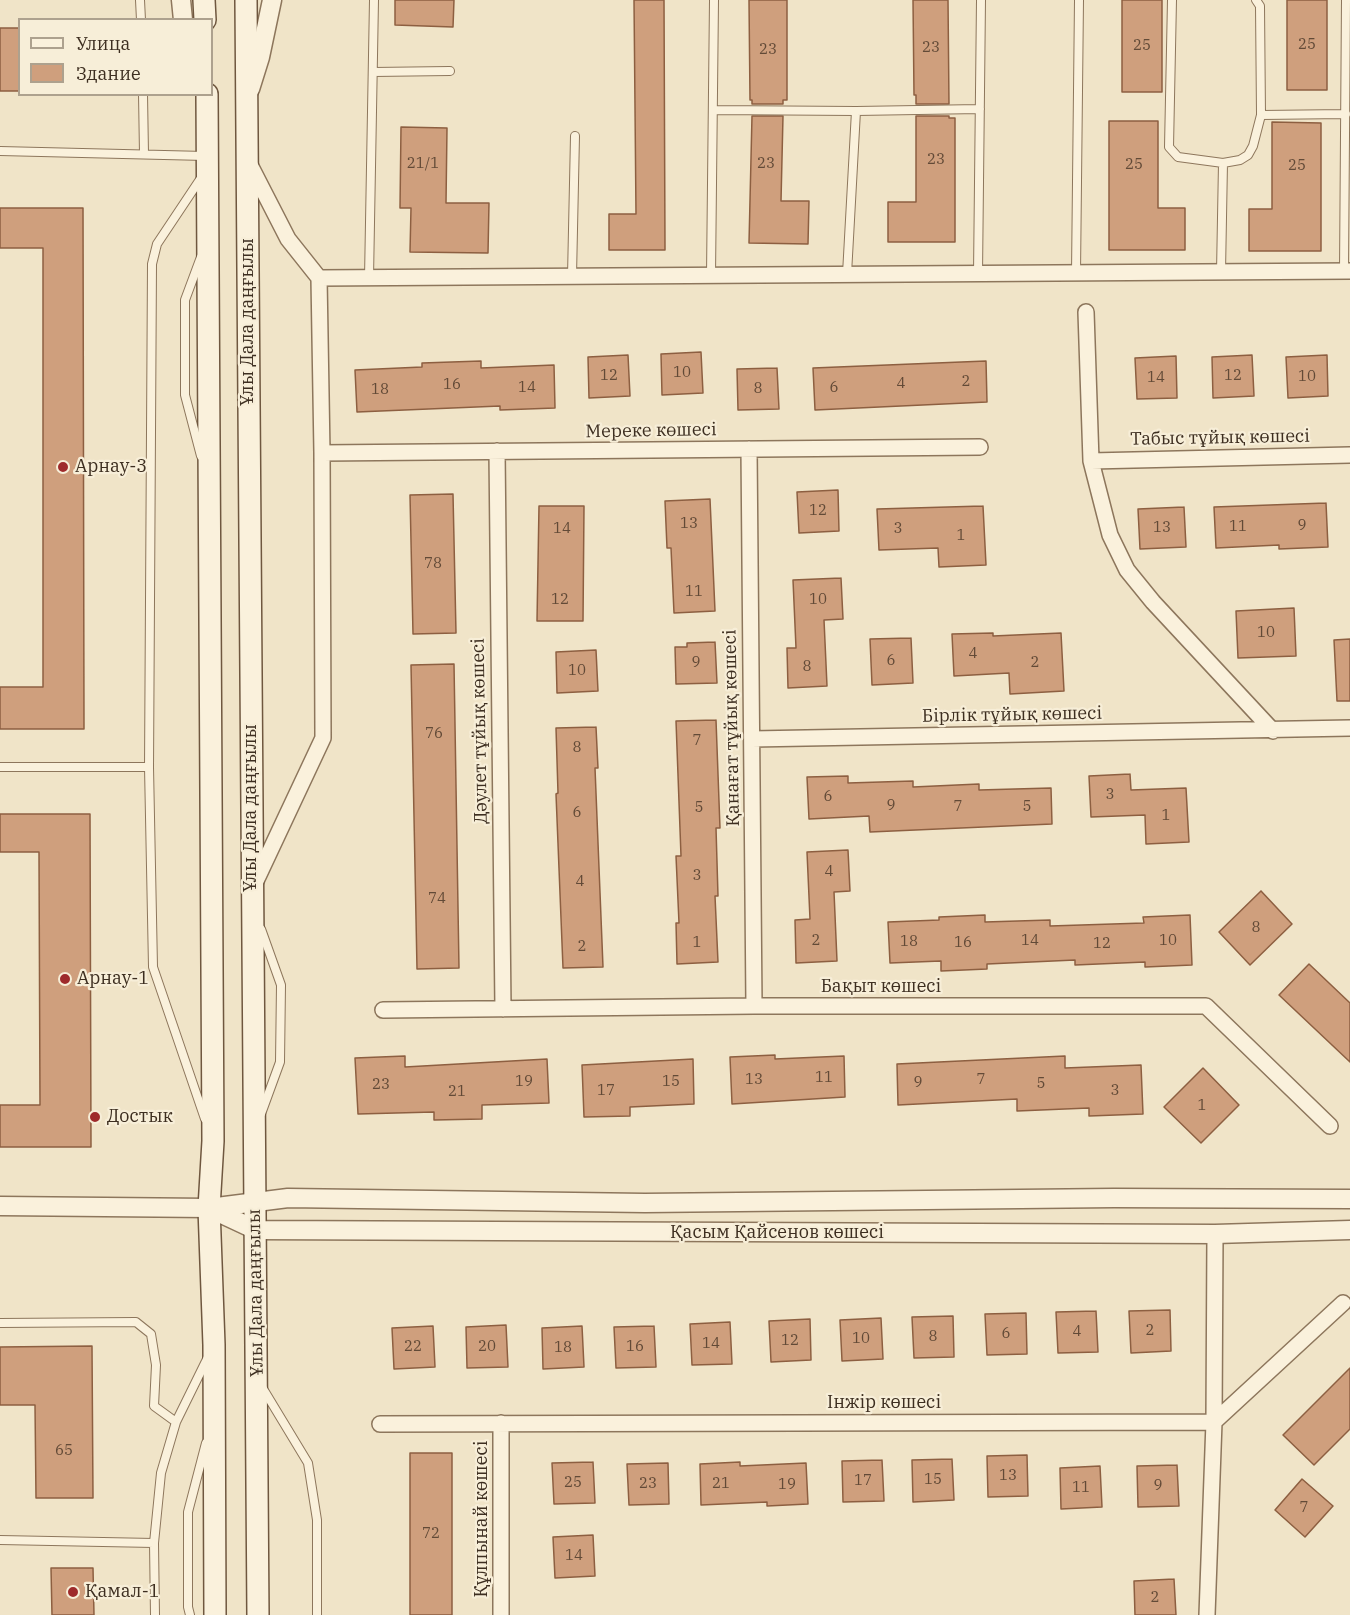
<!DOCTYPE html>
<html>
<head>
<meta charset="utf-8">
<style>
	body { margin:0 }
	#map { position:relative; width:1350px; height:1615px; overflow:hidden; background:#f0e4c8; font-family:"IBM Plex Serif",serif }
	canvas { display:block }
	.legend { position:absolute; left:18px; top:18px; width:195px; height:78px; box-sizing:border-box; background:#f7eed8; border:2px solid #ada18e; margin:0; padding:8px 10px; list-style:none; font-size:18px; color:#3d2e20 }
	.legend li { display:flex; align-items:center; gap:12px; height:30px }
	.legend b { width:30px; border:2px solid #ada18e }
</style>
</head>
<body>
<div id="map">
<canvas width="1350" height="1615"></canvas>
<ul class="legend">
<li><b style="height:8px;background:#faf1dc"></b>Улица</li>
<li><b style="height:16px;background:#cf9f7d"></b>Здание</li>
</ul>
</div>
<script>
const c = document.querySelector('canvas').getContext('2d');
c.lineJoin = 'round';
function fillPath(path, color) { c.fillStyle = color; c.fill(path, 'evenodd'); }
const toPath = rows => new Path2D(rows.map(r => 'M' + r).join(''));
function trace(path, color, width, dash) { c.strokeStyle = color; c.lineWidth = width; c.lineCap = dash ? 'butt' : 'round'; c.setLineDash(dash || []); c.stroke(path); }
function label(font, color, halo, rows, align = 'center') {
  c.font = font + ' "IBM Plex Serif",serif'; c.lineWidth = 4.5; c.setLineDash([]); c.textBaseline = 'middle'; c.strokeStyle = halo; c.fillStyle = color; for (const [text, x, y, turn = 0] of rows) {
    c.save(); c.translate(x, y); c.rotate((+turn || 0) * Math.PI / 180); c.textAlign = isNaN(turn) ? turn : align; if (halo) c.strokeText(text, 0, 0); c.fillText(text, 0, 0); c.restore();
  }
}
const building = toPath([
	[395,0,454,0,453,27,395,25,395,0],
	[634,0,664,0,665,250,609,250,609,214,636,214,634,0],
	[749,0,787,0,787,100,783,100,783,104,752,104,752,100,750,100,749,0],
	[913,0,948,0,949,104,916,104,916,95,914,95,913,0],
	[1122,0,1162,0,1162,92,1122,92,1122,0],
	[1287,0,1327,0,1327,90,1287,90,1287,0],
	[0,28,20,28,20,91,0,91,0,28],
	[752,116,783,116,781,201,809,201,808,244,749,243,752,116],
	[916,116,949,116,949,118,955,118,955,242,888,242,888,202,916,202,916,116],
	[1109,121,1158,121,1158,208,1185,208,1185,250,1109,250,1109,121],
	[1272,122,1321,123,1321,251,1249,251,1249,209,1272,209,1272,122],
	[401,127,447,128,446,203,489,203,488,253,410,252,411,208,400,208,401,127],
	[0,208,83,208,84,729,0,729,0,687,43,687,43,248,0,248,0,208],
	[701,352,703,393,662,395,661,354,701,352],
	[628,355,630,396,589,398,588,357,628,355],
	[1252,355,1254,396,1213,398,1212,357,1252,355],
	[1327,355,1328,396,1288,398,1286,357,1327,355],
	[1176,356,1177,398,1137,399,1135,358,1176,356],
	[481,361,481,368,554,365,555,408,500,410,500,406,357,412,355,370,422,367,422,363,481,361],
	[986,361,987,402,815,410,813,368,986,361],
	[777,368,779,409,738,410,737,369,777,368],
	[838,490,839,531,799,533,797,492,838,490],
	[453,494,456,633,413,634,410,495,453,494],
	[710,499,715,611,674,613,671,548,667,548,665,501,710,499],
	[1326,503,1328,547,1279,549,1279,545,1216,548,1214,507,1326,503],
	[539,506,584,506,583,621,537,621,539,506],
	[983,506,986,565,939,567,938,548,879,550,877,509,983,506],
	[1184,507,1186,547,1140,549,1138,509,1184,507],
	[841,578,843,619,824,620,827,686,788,688,787,648,796,648,793,580,841,578],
	[1294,608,1296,656,1238,658,1236,611,1294,608],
	[993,633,993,636,1061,633,1064,691,1010,694,1009,673,954,676,952,634,993,633],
	[911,638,913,683,872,685,870,639,911,638],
	[1350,639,1350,701,1337,701,1334,640,1350,639],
	[715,642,717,683,676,684,675,647,687,647,687,643,715,642],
	[596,650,598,691,557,693,556,652,596,650],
	[454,664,459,968,417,969,411,665,454,664],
	[716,720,720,828,716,828,718,896,715,896,718,962,677,964,676,923,679,923,676,856,681,856,676,721,716,720],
	[596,727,598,768,595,768,603,967,563,968,556,794,558,793,556,728,596,727],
	[1130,774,1131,790,1186,788,1189,842,1146,844,1145,815,1091,817,1089,776,1130,774],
	[848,776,848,783,913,781,913,787,979,784,979,790,1051,788,1052,824,870,832,869,816,809,819,807,777,848,776],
	[0,814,90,814,91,1147,0,1147,0,1105,40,1105,39,852,0,852,0,814],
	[848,850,850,891,834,892,837,961,796,963,795,920,810,919,807,852,848,850],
	[1261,891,1292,924,1250,965,1219,932,1261,891],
	[985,915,985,922,1050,920,1050,926,1144,923,1143,917,1190,915,1192,965,1145,967,1145,962,1075,965,1075,960,987,964,987,969,941,971,941,961,890,963,888,922,939,920,939,917,985,915],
	[1309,964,1350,1003,1350,1062,1279,995,1309,964],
	[775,1055,775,1059,844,1056,845,1097,732,1104,730,1057,775,1055],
	[405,1056,405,1067,547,1059,549,1103,482,1105,482,1119,434,1120,434,1112,358,1114,355,1058,405,1056],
	[1065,1056,1065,1068,1141,1065,1143,1114,1089,1116,1089,1108,1017,1111,1017,1099,898,1105,897,1064,1065,1056],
	[693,1059,694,1104,630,1107,630,1116,584,1117,582,1065,693,1059],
	[1203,1068,1239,1105,1201,1143,1164,1107,1203,1068],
	[1170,1310,1171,1351,1131,1353,1129,1311,1170,1310],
	[1096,1311,1098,1352,1058,1353,1056,1312,1096,1311],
	[1026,1313,1027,1354,987,1355,985,1314,1026,1313],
	[953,1316,954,1357,914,1358,912,1317,953,1316],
	[881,1318,883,1359,842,1361,840,1320,881,1318],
	[810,1319,811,1360,771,1362,769,1321,810,1319],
	[730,1322,732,1364,692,1365,690,1324,730,1322],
	[506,1325,508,1367,467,1368,466,1327,506,1325],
	[433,1326,435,1367,394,1369,392,1328,433,1326],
	[582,1326,584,1367,543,1369,542,1328,582,1326],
	[654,1326,656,1367,616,1368,614,1327,654,1326],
	[92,1346,93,1498,36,1498,35,1405,0,1405,0,1347,92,1346],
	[1350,1368,1350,1429,1314,1465,1283,1435,1350,1368],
	[410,1453,452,1453,452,1615,410,1615,410,1453],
	[1027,1455,1028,1496,988,1497,987,1456,1027,1455],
	[952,1459,954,1500,913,1502,912,1460,952,1459],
	[882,1460,884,1501,843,1502,842,1461,882,1460],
	[593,1462,595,1503,554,1504,552,1463,593,1462],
	[740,1462,740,1466,806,1463,808,1504,767,1506,767,1502,701,1505,700,1464,740,1462],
	[668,1463,669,1504,629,1505,627,1464,668,1463],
	[1177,1465,1179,1506,1138,1507,1137,1466,1177,1465],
	[1100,1466,1102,1507,1061,1509,1060,1468,1100,1466],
	[1302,1479,1333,1506,1305,1537,1275,1510,1302,1479],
	[593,1535,595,1576,555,1578,553,1537,593,1535],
	[51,1568,93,1568,94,1615,52,1615,51,1568],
	[1174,1579,1176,1615,1135,1615,1134,1581,1174,1579]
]);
fillPath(building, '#cf9f7d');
trace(building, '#8d5f41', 1.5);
const service = toPath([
	[140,0,141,20],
	[1172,0,1169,147,1178,157,1223,163,1240,160,1248,155,1253,146,1261,115,1260,6,1256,0],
	[373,72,450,71],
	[143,94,144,154],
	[713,110,856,111,980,109],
	[1261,115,1346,114],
	[0,151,205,156],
	[201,178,157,244,152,264,149,767,153,967,205,1119],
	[1344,271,1346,0],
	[1221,272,1223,163],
	[1076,273,1079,0],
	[847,274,856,111],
	[978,274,981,0],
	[711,275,714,0],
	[572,276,575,136],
	[369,278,374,0],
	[201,456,185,395,185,300,201,257],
	[0,767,149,767],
	[261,929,281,985,280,1062,261,1114],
	[0,1323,136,1322,151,1334,156,1365,154,1406,176,1422],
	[262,1387,308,1463,317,1520,317,1615],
	[0,1540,154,1543],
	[155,1615,154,1543,161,1473,176,1422,208,1357],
	[190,1615,188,1607,188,1512,206,1443]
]);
const minor = toPath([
	[249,163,288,239,319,278,322,453,323,738,255,883],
	[319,278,1350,271],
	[1086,312,1091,461,1110,535,1127,570,1153,602,1273,731],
	[749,449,754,1006],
	[497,451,503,1009],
	[322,453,980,447],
	[1091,461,1350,455],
	[752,739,1350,728],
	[383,1010,754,1006,1206,1006,1330,1126],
	[380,1424,1214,1422,1343,1303],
	[501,1615,501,1423],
	[1207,1615,1214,1422,1215,1234]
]);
const tertiary = toPath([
	[181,0,183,20],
	[250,89,260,57,272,0],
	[0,1206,209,1208,288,1198,645,1203,1114,1198,1350,1199],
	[209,1208,256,1230,1215,1234,1350,1230]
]);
const secondary = toPath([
	[204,0,205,20],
	[246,0,258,1615],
	[207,94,213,1141,209,1208,214,1345,215,1615]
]);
trace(service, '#8d765c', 10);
trace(minor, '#8d765c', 18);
trace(tertiary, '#8d765c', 21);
trace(secondary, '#6f573f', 24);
trace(service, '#faf1dc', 8);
trace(minor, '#faf1dc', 15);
trace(tertiary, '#faf1dc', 18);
trace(secondary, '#faf1dc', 21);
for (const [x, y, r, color] of [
	[63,467,6,"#9e2a2b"],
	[65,979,6,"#9e2a2b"],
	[95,1117,6,"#9e2a2b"],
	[73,1592,6,"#9e2a2b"]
]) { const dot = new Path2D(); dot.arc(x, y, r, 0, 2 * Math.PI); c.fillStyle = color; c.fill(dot); trace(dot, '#f7eed8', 2); }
label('15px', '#624a37', null, [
	["25",1307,45],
	["25",1142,46],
	["23",931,48],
	["23",768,50],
	["23",936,160],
	["21/1",423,164],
	["23",766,164],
	["25",1134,165],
	["25",1297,166],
	["10",682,373],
	["12",609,376],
	["12",1233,376],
	["10",1307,377],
	["14",1156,378],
	["2",966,382],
	["4",901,384],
	["16",452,385],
	["14",527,388],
	["6",834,388],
	["8",758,389],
	["18",380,390],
	["12",818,511],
	["13",689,524],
	["9",1302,526],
	["11",1238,527],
	["13",1162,528],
	["14",562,529],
	["3",898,529],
	["1",961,536],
	["78",433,564],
	["11",694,592],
	["12",560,600],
	["10",818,600],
	["10",1266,633],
	["4",973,654],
	["6",891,661],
	["9",696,663],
	["2",1035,663],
	["8",807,667],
	["10",577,671],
	["76",434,734],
	["7",697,741],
	["8",577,748],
	["3",1110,795],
	["6",828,797],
	["9",891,806],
	["7",958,807],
	["5",1027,807],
	["5",699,808],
	["6",577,813],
	["1",1166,816],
	["4",829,872],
	["3",697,876],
	["4",580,882],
	["74",437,899],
	["8",1256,928],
	["2",816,941],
	["14",1030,941],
	["10",1168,941],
	["18",909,942],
	["1",697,943],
	["16",963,943],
	["12",1102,944],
	["2",582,947],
	["11",824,1078],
	["13",754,1080],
	["7",981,1080],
	["19",524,1082],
	["15",671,1082],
	["9",918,1083],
	["5",1041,1084],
	["23",381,1085],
	["17",606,1091],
	["3",1115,1091],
	["21",457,1092],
	["1",1202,1106],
	["2",1150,1331],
	["4",1077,1332],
	["6",1006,1334],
	["8",933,1337],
	["10",861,1339],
	["12",790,1341],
	["14",711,1344],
	["22",413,1347],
	["20",487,1347],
	["16",635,1347],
	["18",563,1348],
	["65",64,1451],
	["13",1008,1476],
	["15",933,1480],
	["17",863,1481],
	["25",573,1483],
	["23",648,1484],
	["21",721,1484],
	["19",787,1485],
	["9",1158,1486],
	["11",1081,1488],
	["7",1304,1508],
	["72",431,1534],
	["14",574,1556],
	["2",1155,1598]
]);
label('18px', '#3d2e20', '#f7eed8', [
	["Ұлы Дала даңғылы",248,322,-90],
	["Мереке көшесі",651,431,-1],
	["Табыс тұйық көшесі",1220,438,-1],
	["Бірлік тұйық көшесі",1012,715,-1],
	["Қанағат тұйық көшесі",732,728,-91],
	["Дәулет тұйық көшесі",480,731,-91],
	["Ұлы Дала даңғылы",251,808,-90],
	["Бақыт көшесі",881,987],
	["Қасым Қайсенов көшесі",777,1233],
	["Ұлы Дала даңғылы",256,1293,-91],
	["Інжір көшесі",884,1403],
	["Құлпынай көшесі",482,1519,-90]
]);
label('18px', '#3d2e20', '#f7eed8', [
	["Арнау-3",75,467],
	["Арнау-1",77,979],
	["Достык",107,1117],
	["Қамал-1",85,1592]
], 'left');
</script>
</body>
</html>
